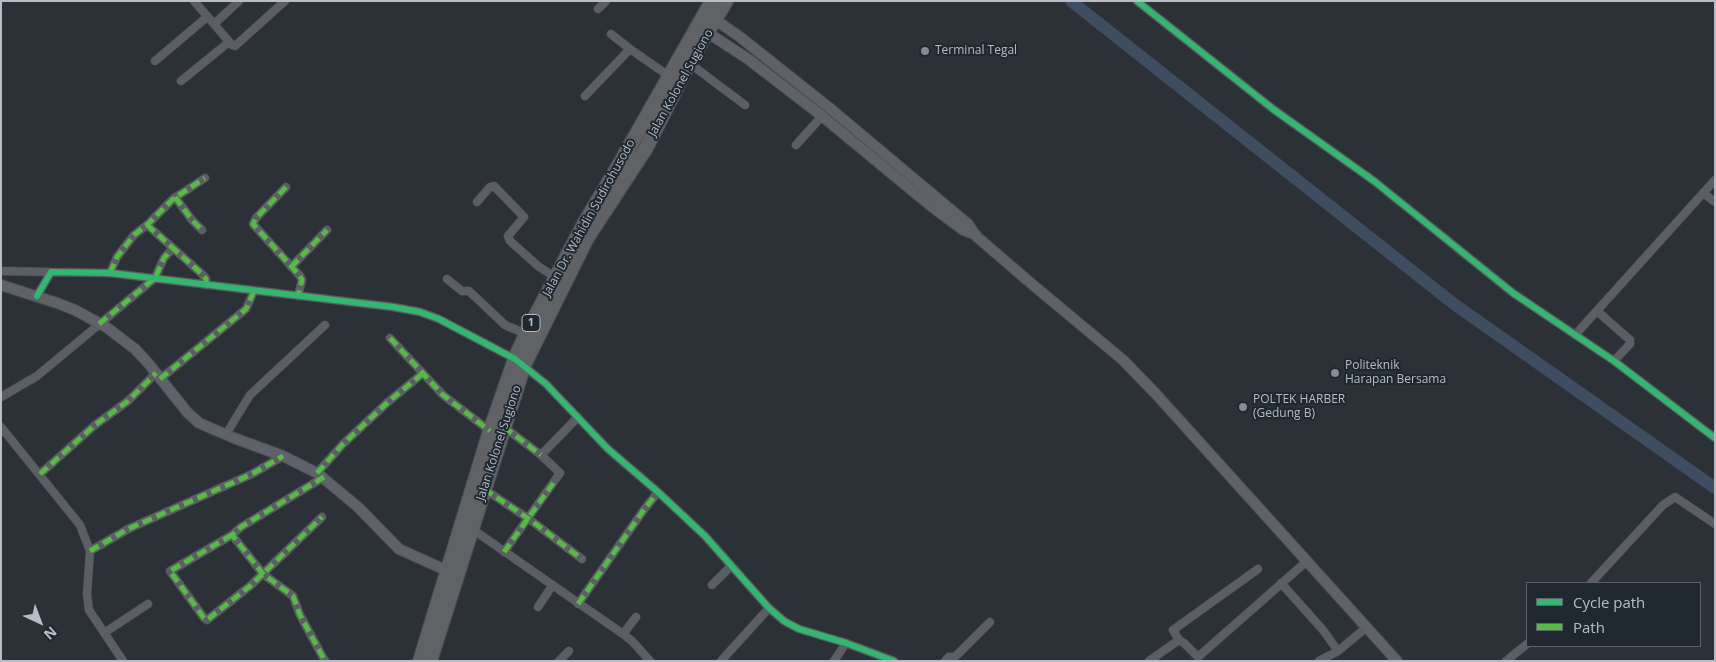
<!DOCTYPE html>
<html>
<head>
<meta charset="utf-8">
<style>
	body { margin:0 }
	#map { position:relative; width:1716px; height:662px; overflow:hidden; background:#2c3137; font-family:"Open Sans",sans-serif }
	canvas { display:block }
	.frame { position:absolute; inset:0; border:2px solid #b6bdc6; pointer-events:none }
	.legend { position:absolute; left:1526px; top:582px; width:175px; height:65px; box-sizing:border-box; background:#1f2730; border:1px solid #5b636c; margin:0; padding:6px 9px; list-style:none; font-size:15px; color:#b6bdc6 }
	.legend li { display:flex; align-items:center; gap:10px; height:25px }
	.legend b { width:25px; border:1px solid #5b636c }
	.north { position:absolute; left:15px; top:597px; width:50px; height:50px; -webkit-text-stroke:4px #1f2730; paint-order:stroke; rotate:137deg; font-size:14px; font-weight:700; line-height:20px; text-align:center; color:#b6bdc6 }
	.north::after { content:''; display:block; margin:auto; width:18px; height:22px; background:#b6bdc6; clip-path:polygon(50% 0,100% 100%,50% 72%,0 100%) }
</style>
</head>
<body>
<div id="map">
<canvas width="1716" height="662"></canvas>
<div class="frame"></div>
<ul class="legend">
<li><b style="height:6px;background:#33b770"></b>Cycle path</li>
<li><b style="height:6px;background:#58b947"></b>Path</li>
</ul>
<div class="north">N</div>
</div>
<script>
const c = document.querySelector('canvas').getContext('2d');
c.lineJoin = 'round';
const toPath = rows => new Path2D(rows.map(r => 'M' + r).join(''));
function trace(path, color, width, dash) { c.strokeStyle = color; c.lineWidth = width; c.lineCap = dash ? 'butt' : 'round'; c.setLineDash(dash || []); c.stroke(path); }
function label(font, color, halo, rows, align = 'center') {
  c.font = font + ' "Open Sans",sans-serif'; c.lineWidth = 4; c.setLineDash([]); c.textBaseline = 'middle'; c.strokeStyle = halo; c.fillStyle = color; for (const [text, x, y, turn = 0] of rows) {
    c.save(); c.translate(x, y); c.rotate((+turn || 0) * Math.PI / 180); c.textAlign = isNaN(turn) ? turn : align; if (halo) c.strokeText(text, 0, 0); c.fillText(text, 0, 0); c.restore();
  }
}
trace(toPath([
	[665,70,670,62],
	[618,152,629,133]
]), '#3e4d60', 2);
trace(toPath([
	[1071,1,1454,304,1715,488]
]), '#3e4d60', 12);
const street = toPath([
	[194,1,232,45,235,46,285,1],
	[1137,1,1273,109,1374,181,1513,293,1614,361,1715,438],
	[598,9,606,1],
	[214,24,239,1],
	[611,34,630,49],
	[155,61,207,17],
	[689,63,745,105],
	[181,81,229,42],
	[585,96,630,49,669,76],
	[796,145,822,116],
	[286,187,256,218,253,224,300,276,302,280,298,296],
	[1703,193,1715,202],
	[175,197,192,220,202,230],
	[477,202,490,187,494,186,524,217,508,236,510,241,538,266,555,277],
	[147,225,173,248],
	[291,267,327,230],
	[1,271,51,272],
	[110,273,117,257,134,235,147,225,173,199,205,178],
	[447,279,462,291,469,291,505,325,526,334],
	[37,296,51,272,110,273,393,307,420,312,439,319,515,359,546,384,608,449,658,492,705,536,769,608,784,621,799,629,846,643,894,661],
	[1597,311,1630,340,1630,344,1614,361],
	[1575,335,1715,180],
	[390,338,443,395,490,431],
	[160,379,246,309,254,291],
	[1,397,37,376,155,278,164,258,173,248,203,275,206,279,206,285],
	[1,427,80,525,90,551,87,594,89,610,123,661],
	[504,427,541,455],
	[226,434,250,395,325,325],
	[317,473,343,444,388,402,422,374],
	[40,474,95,425,128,401,156,373],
	[324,477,241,527,232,535,263,574,293,596,300,615,325,661],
	[484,489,529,519,582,559],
	[472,529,623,634,632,641,650,661],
	[232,535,170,571,204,618,207,620,250,586,322,517],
	[90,551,128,529,252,474,283,456],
	[504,552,560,473,541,455,578,417],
	[1281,583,1323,630,1338,651,1319,661],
	[1591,583,1663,505,1675,497,1715,524],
	[712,585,731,566],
	[578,604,643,511,658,492],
	[538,607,552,586],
	[104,633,148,604],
	[623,634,636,617],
	[1179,640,1173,630,1258,569],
	[1338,651,1367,627],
	[559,661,569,651],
	[721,661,769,608],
	[834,661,846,643],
	[945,661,949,657,954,657,957,655,990,622],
	[1149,661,1179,640,1184,643,1198,657,1307,561],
	[1506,661,1527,644]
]);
const secondary = toPath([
	[710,16,740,37,832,110,968,224,976,236,1033,285,1123,360,1155,393,1397,661],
	[702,29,748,59,822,116,931,206,963,230,976,235],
	[1,285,57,303,75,310,106,327,135,349,148,363,187,412,199,423,234,438,283,456,317,473,358,507,399,549,452,573]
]);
const highway = toPath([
	[420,661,490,431,515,359,526,334,585,222,622,160,712,1],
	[430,661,524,365,587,238,646,148,689,63,726,1]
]);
trace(street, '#4a4d51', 9);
trace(secondary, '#4a4d51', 12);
trace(highway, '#484d52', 16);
trace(street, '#5b5e64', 8);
trace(secondary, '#5f6369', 10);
trace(highway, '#606265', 14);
trace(toPath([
	[286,187,256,218,253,224,300,276,302,280,298,296],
	[175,197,192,220,202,230],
	[147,225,173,248],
	[291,267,327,230],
	[110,273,117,257,134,235,147,225,173,199,205,178],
	[99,324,155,278,164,258,173,248,203,275,206,279,206,285],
	[390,338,443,395,490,431],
	[160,379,246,309,254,291],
	[504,427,541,455],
	[317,473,343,444,388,402,422,374],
	[40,474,95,425,128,401,156,373],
	[324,477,241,527,232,535,263,574,293,596,300,615,325,661],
	[484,489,529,519,582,559],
	[232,535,170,571,204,618,207,620,250,586,322,517],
	[90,551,128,529,252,474,283,456],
	[504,552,554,482],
	[578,604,643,511,658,492]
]), '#58b947', 5, [10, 5]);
trace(toPath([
	[1137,1,1273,109,1374,181,1513,293,1614,361,1715,438],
	[37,296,51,272,110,273,393,307,420,312,439,319,515,359,546,384,608,449,658,492,705,536,769,608,784,621,799,629,846,643,894,661]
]), '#33b770', 6);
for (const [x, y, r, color] of [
	[925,51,5,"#868c94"],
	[1335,373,5,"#868c94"],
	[1243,407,5,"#868c94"]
]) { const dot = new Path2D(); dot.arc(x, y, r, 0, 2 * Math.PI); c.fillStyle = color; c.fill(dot); trace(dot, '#1f2730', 2); }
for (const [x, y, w] of [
	[531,323,18]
]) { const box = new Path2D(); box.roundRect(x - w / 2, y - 8.5, w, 17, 4); c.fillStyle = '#1f2730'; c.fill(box); trace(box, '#b6bdc6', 1); }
label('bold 11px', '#b6bdc6', null, [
	["1",531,323]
]);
label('12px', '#b6bdc6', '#1f2730', [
	["Terminal Tegal",935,51],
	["Politeknik",1345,366],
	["Harapan Bersama",1345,380],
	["POLTEK HARBER",1253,400],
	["(Gedung B)",1253,414]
], 'left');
label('12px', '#b6bdc6', '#1f2730', [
	["Jalan Kolonel Sugiono",681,83,-61],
	["Jalan Dr. Wahidin Sudirohusodo",589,218,-61],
	["Jalan Kolonel Sugiono",499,443,-72]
]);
</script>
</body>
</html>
